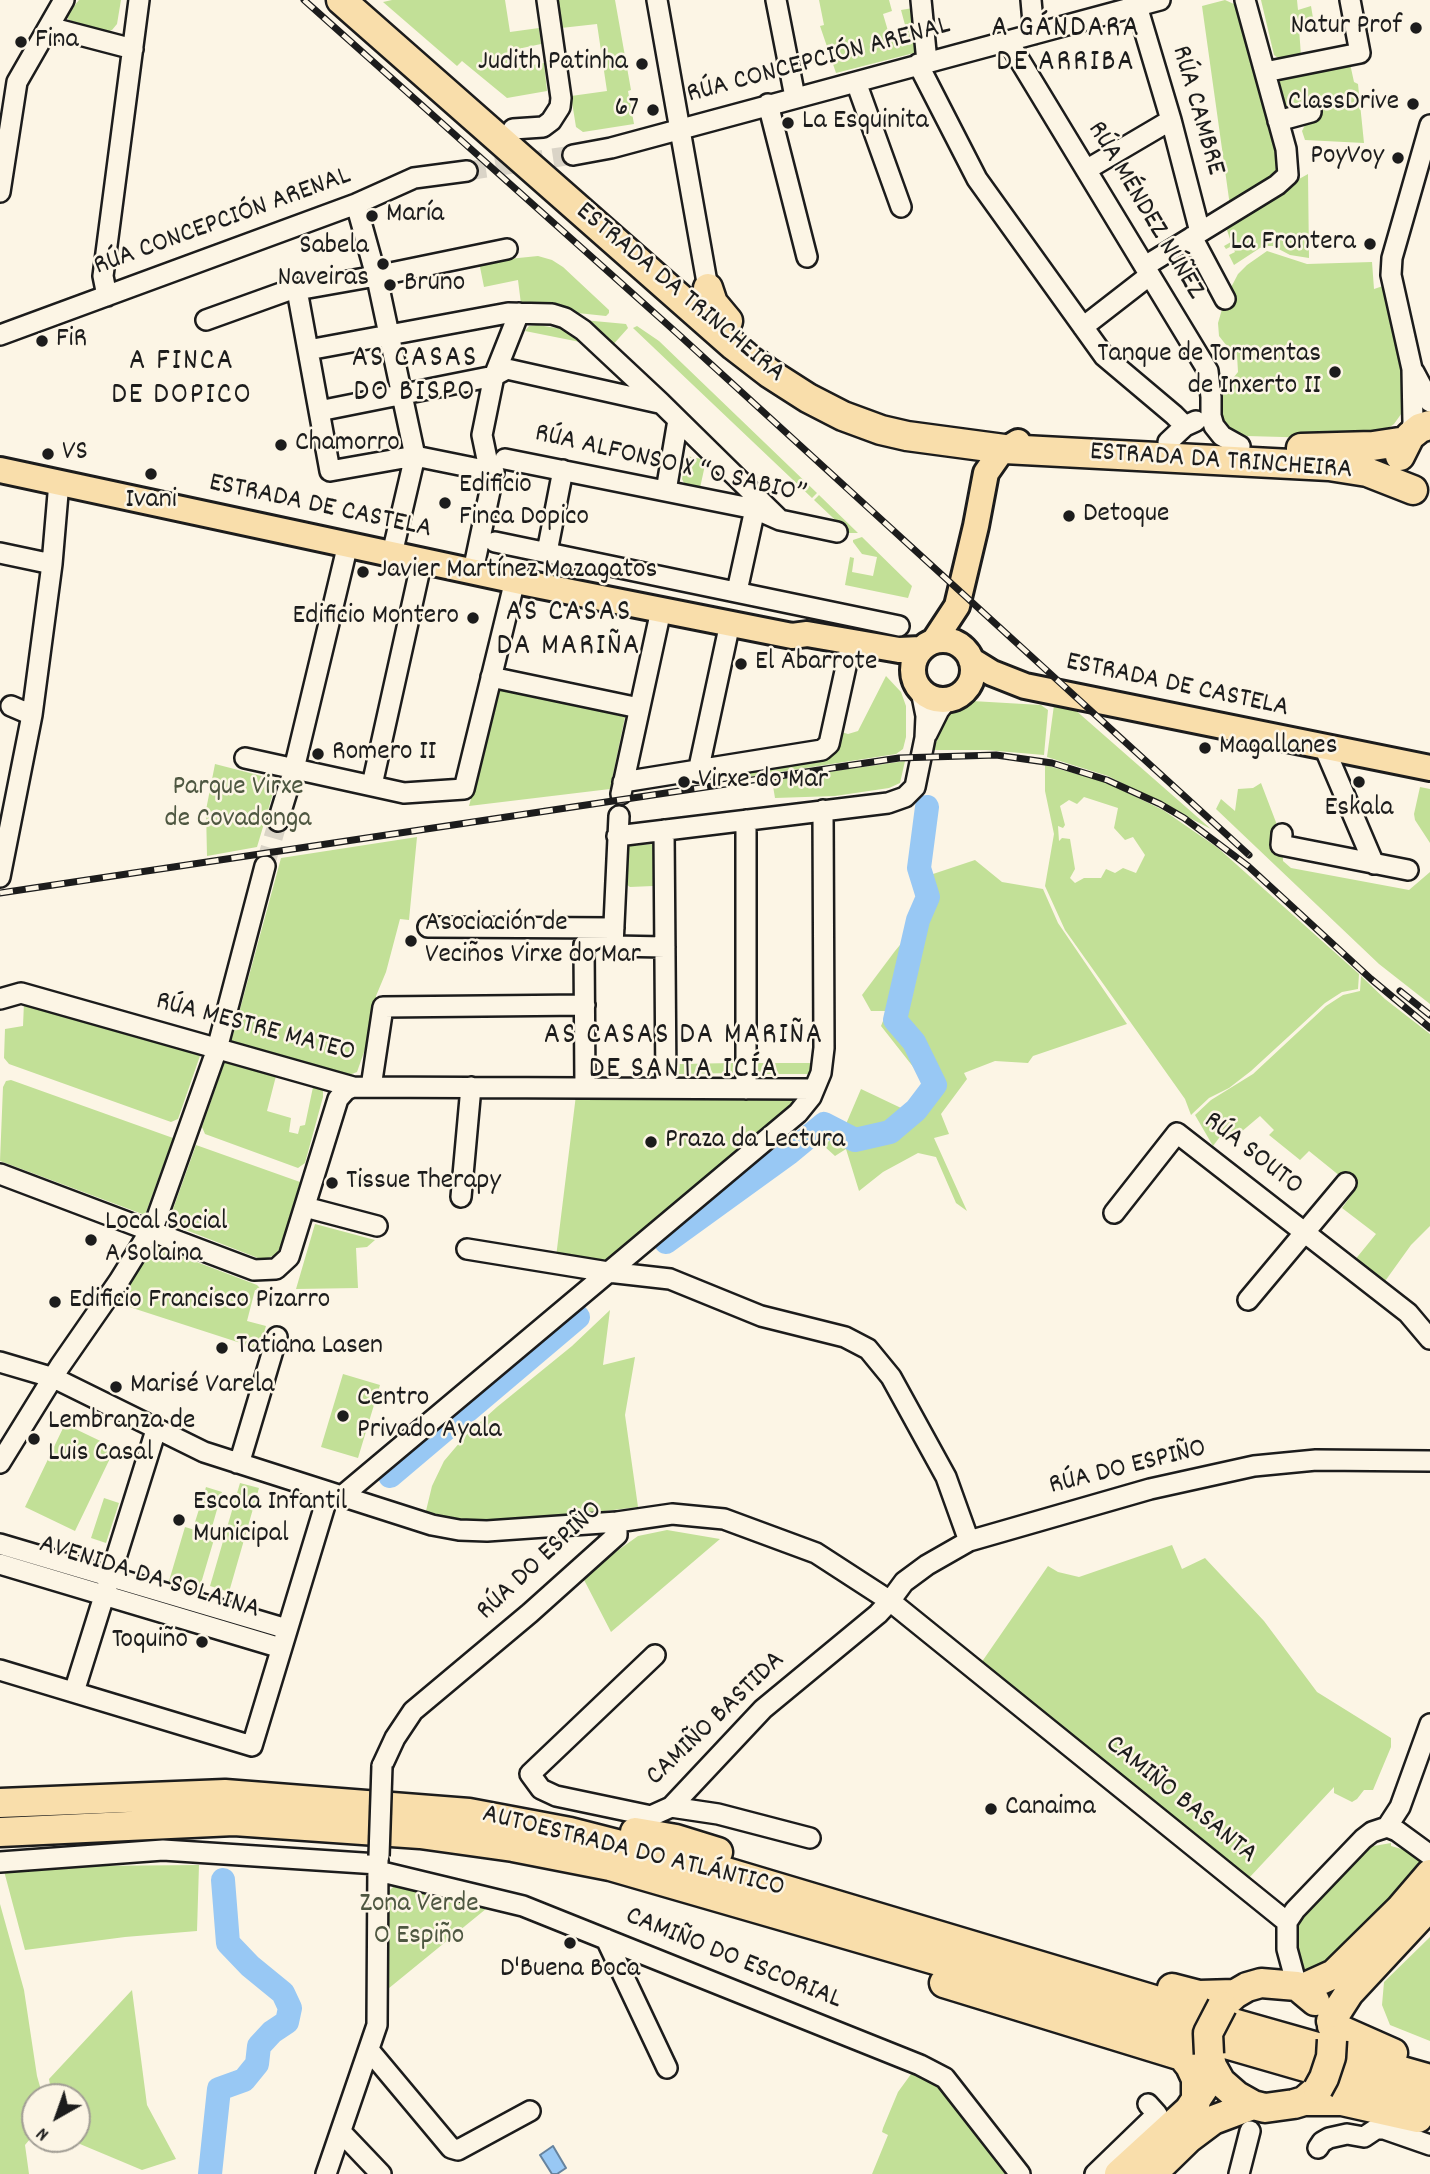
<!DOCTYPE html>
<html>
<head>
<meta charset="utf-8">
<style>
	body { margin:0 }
	#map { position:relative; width:1430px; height:2174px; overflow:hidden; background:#fcf5e5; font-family:Dekko,sans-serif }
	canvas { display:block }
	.north { position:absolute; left:21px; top:2083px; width:70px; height:70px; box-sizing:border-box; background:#fcf5e5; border:2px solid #a29e95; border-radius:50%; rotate:220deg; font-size:19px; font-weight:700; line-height:28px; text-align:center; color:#1c1c1c }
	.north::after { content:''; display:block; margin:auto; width:24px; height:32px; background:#1c1c1c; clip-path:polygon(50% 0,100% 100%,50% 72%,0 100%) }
</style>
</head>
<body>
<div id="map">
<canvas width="1430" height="2174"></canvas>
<div class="north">N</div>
</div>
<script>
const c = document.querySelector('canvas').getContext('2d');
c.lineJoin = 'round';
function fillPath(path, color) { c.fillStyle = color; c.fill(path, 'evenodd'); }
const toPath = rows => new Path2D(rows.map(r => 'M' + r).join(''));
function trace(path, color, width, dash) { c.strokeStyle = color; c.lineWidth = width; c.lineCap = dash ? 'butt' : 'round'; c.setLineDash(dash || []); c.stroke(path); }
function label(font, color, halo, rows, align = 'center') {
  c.font = font + ' Dekko,sans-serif'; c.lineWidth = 5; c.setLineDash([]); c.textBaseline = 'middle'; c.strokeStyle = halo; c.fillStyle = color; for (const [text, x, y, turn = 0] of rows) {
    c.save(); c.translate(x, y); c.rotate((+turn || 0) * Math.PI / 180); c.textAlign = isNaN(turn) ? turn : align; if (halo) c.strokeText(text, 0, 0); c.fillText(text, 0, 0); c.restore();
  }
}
fillPath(toPath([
	[79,0,121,0,117,24,112,30,106,32,69,20,66,16],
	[392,0,505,0,510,32,539,28,541,44,513,50,516,68,544,63,547,91,507,98,462,61,457,66,383,2],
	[558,0,615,0,631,90,628,91,634,124,583,132,576,127,571,96,607,91,597,24,561,28],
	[819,0,889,0,892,11,883,14,891,41,908,36,901,10,913,8,917,50,914,53,836,73,820,26,824,25],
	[1225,0,1236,5,1281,168,1277,176,1230,206,1202,6],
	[1261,0,1297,0,1298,10,1311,6,1314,24,1299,28,1301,56,1281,60,1274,55],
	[1349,59,1354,82,1358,84,1364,143,1305,140,1302,131,1305,125,1313,123,1311,109,1286,111,1277,80,1279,77],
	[1308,174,1309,258,1290,255,1273,246,1263,246,1234,265,1229,255,1235,252,1232,246,1226,249,1224,246,1231,242,1224,221],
	[1267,251,1307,264,1372,262,1374,289,1386,285,1407,387,1404,410,1394,424,1381,433,1353,439,1247,436,1231,430,1224,421,1215,395,1222,392,1238,372,1237,355,1230,350,1219,336,1218,323,1225,299,1238,274,1247,265],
	[538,256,552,260,563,267,609,310,609,313,606,316,530,308,521,304,518,280,484,287,479,262],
	[583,320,626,324,628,328,611,347],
	[537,325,564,329,585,343,525,331,529,326],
	[637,326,659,341,817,493,812,498,633,328],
	[686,456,702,459,705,465,700,488,685,485,682,479],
	[819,495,858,533,849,533,814,500],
	[862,537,912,586,908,598,845,585,850,557,854,558,852,572,873,576,877,557,862,554,853,542,853,540],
	[886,676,901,692,906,706,906,737,903,749,896,754,748,777,747,768,820,755,838,731,848,734,858,731],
	[500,689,625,717,610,789,469,806],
	[972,701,1041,705,1048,710,1044,755,986,750,933,750,946,719,956,708],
	[1054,705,1073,708,1211,829,1108,776,1047,757],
	[905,761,900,783,889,788,835,796,775,798,772,780],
	[215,764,277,780,257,847,207,856,206,810],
	[1045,765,1105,782,1163,810,1218,848,1359,974,1358,989,1342,992,1325,1003,1251,1071,1229,1088,1209,1098,1191,1115,1185,1099,1065,930,1045,886,1054,834,1045,791],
	[1084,797,1118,808,1114,828,1125,840,1133,837,1145,855,1136,873,1123,868,1115,873,1106,869,1101,878,1084,878,1075,883,1070,878,1075,869,1070,839,1062,838,1059,841,1058,826,1063,828,1065,825,1060,806,1069,800,1077,804],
	[1261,783,1282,838,1283,861,1291,868,1409,890,1430,872,1430,1004,1379,964,1216,809,1221,799,1235,811,1238,789,1253,788],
	[1420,787,1430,789,1430,843,1415,820,1414,814],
	[417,837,409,920,400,919,386,972,376,996,377,1015,357,1072,344,1077,230,1046,281,858],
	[653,844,655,846,655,883,653,886,630,887,627,885,627,849,630,846],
	[975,860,1002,882,1043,889,1058,923,1127,1024,1033,1056,1028,1063,995,1061,964,1073,967,1079,941,1114,949,1134,934,1138,967,1211,956,1203,936,1157,918,1153,883,1172,859,1191,846,1149,835,1156,824,1146,846,1124,861,1089,918,1116,925,1082,881,1026,887,1011,871,1011,862,995,895,951,933,905,927,876],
	[1361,976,1385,999,1430,1034,1430,1226,1411,1245,1383,1284,1354,1261,1376,1234,1342,1208,1356,1189,1309,1151,1300,1160,1269,1135,1274,1130,1260,1116,1234,1138,1225,1130,1213,1146,1195,1115,1211,1100,1253,1074,1326,1006,1343,995,1360,991],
	[24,1002,201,1053,178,1119,171,1122,9,1064,4,1058,5,1029,23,1026],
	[225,1061,276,1076,267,1111,291,1118,289,1132,298,1134,300,1126,305,1125,313,1087,320,1087,323,1091,323,1097,305,1163,298,1168,205,1134,202,1127],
	[733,1063,733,1073,678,1074,678,1064],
	[755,1063,811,1063,811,1074,755,1074],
	[11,1080,173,1138,145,1215,0,1161,3,1087,6,1081],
	[576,1095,785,1095,795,1102,602,1264,556,1257],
	[196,1145,300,1182,280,1248,275,1255,263,1260,168,1223],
	[315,1224,375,1240,367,1247,356,1248,358,1288,296,1289],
	[152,1245,257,1285,262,1290,255,1290,247,1321,266,1326,259,1349,114,1302],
	[610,1310,603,1365,635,1357,625,1415,638,1507,489,1525,425,1515,432,1486,444,1461,466,1435,497,1407,572,1346],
	[343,1374,380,1385,358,1458,321,1447],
	[65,1424,115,1448,75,1531,25,1507],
	[240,1483,259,1488,229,1592,210,1586],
	[206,1487,222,1492,212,1527,195,1522],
	[104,1498,119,1503,106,1543,91,1538],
	[185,1527,215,1536,199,1590,195,1589,196,1585,179,1579,178,1583,169,1581],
	[667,1530,720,1539,611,1632,582,1576,638,1536],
	[1172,1545,1182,1569,1205,1558,1264,1621,1317,1692,1391,1738,1391,1747,1373,1790,1364,1790,1357,1799,1352,1802,1334,1793,1334,1787,1249,1878,979,1666,1048,1566,1058,1572,1079,1577],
	[1391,1843,1391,1846,1405,1850,1425,1864,1334,1961,1308,1972,1302,1967,1296,1951,1296,1929,1300,1917,1368,1847],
	[199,1865,197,1931,125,1937,25,1950,4,1871,85,1866],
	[397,1883,492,1904,383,1993,387,1893],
	[0,1904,24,1990,37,2076,43,2097,35,2097,35,2133,25,2145,29,2174,0,2174],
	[1430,1937,1430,2041,1390,2025,1382,2005,1384,1982],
	[132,1990,147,2105,176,2159,142,2170,68,2139,77,2139,77,2097,52,2097,49,2079],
	[914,2070,929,2077,948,2091,1006,2174,872,2174,888,2135,882,2132,883,2128,898,2092]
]), '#c2e097');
const water = toPath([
	[553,2146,566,2168,557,2174,552,2174,540,2155,553,2146]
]);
fillPath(water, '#98c8f4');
trace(water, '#66839e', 2);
trace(toPath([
	[666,1242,789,1153,824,1124,855,1140,890,1132,916,1110,935,1085,914,1042,895,1020,918,920,928,897,919,868,927,807],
	[390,1476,578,1317],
	[210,2174,219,2089,244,2080,257,2064,259,2046,272,2032,287,2022,290,2008,283,1993,250,1966,228,1943,223,1880]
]), '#98c8f4', 24);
trace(toPath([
	[467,171,573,155],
	[265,866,278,821]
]), '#dad4c7', 19, [19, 10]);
const minor = toPath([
	[657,0,708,288],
	[776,0,795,97],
	[921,0,927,62],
	[1031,0,1034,34],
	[1137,6,1171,120,1200,232],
	[49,27,133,49],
	[1008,41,1208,371,1211,397,1211,416,1214,426,1222,436,1240,446],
	[918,64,977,179,1104,356,1174,415,1185,426],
	[1265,72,1360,53,1350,0],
	[856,82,901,207],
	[768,104,807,257],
	[1278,121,1311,112],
	[513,129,543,127,551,121,560,107,561,98,547,0],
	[573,155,611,148,1160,0],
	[1086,170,1171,120],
	[0,192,17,82,64,0],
	[356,204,378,283,415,456,392,554],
	[1192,237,1225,299],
	[1145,266,1277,185,1288,175,1286,149,1245,0],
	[297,290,330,471,415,456,494,472],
	[107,296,103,276,139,0],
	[206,320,295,288,297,290,376,276,507,249],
	[1083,327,1150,275],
	[0,335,356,204,414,178,467,171],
	[308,350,508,313,552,314,565,318,583,330,661,403,780,520],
	[1414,372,1430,402],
	[319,411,494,376,507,369,659,403],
	[1410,436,1413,423,1412,369,1391,275,1392,258,1430,125],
	[1168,442,1185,426,1196,421],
	[505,459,755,509,780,520,837,532],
	[666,491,678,420],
	[495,542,899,626],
	[547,552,563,470],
	[0,553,52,564],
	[473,571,494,472,487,459,482,435,494,376,519,313],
	[737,591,755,509],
	[491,677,639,708],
	[11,706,32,715],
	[927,734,939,710,947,700],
	[1324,747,1374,864],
	[245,758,404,793,464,789,515,580],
	[698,772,730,623],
	[623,782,822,750,829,744,849,653],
	[372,785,422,560],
	[621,794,661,610],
	[619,816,613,946,665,947],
	[746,820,746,1089],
	[278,821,294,769,348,544],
	[664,830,666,1088],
	[1282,834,1281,845,1408,870],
	[617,836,888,803,905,797,915,787,925,738,926,716,921,691],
	[0,877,32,715,52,564,59,482],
	[428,927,614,928],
	[0,999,21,993,353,1087,814,1089],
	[371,1087,383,1007,585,1005],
	[585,1088,584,945,613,929],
	[0,1174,254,1270,276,1269,289,1257,338,1099,346,1090,353,1087],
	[461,1197,471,1087],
	[305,1207,377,1226],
	[1114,1213,1177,1133,1408,1313,1430,1339],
	[467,1249,608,1272,670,1279,761,1316,845,1337,868,1349,891,1377,946,1477,969,1541],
	[1248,1300,1346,1183],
	[0,1362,54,1378,204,1452,432,1525,459,1530,487,1531,617,1522],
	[0,1463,60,1366,119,1281,155,1223,217,1049,265,866],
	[237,1463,242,1454,277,1337],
	[342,1496,798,1113,811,1097,821,1073,824,1048,823,810],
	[0,1544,287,1629],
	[0,1564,281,1648],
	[655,1655,530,1774,541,1789,556,1796,651,1816,671,1807,763,1709,878,1614,890,1601,1287,1922],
	[0,1670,252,1746,329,1492],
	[74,1692,156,1430],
	[382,1766,395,1738,413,1711,530,1613,617,1535,617,1522,672,1514,724,1519,816,1553,890,1601,904,1582,927,1565,969,1541,1150,1489,1254,1466,1316,1460,1430,1461],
	[671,1807,718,1814,810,1838],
	[1387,1827,1400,1807,1430,1724],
	[0,1862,163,1850,378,1864],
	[378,1871,523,1906,920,2065,945,2078,1020,2174],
	[606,1939,667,2068],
	[1297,1986,1287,1949,1287,1922,1295,1910,1363,1839,1372,1832,1387,1827,1397,1831,1430,1855],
	[369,2050,451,2148,458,2150,530,2111],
	[341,2132,381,2174],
	[1318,2148,1322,2142,1329,2138,1347,2134,1364,2137,1376,2129,1384,2129,1430,2145],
	[326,2174,377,2025,378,1861],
	[1095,2174,1157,2114,1148,2104],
	[1239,2174,1250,2131]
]);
const major = toPath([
	[0,470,526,583,792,636,807,634,899,650,921,649],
	'913 670a30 30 0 1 1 60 0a30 30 0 1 1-60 0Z',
	[934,641,957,606,976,526,986,473,1000,453,1018,442],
	[971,660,992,673,1025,686,1430,768]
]);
const highway = toPath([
	[341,0,734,346,769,373,808,398,843,416,881,430,907,436,1004,449,1329,466,1367,472,1413,490],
	[708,288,713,303,728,321],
	[1301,448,1373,446,1406,441],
	[1400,456,1410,436,1420,428,1430,425],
	[0,1803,225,1794,469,1813,570,1832,726,1872,1208,2016,1430,2079],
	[0,1832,234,1821,420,1834,513,1847,610,1866,1430,2103],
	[635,1832,676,1839,718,1852],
	[944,1983,1182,2056,1190,2066,1196,2079,1196,2101],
	[1172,1988,1199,1995,1235,1994],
	[1301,1989,1334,1974,1400,1909,1430,1874],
	[1222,2006,1235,1994,1247,1987,1261,1983,1297,1986,1315,2001],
	[1331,2021,1349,1993,1430,1906],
	[1332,2026,1393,2053],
	[1209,2054,1212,2066,1221,2082,1237,2096,1253,2105,1265,2108,1294,2104,1304,2101,1318,2089],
	[1304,2101,1342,2101,1418,2118],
	[1119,2174,1189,2110,1205,2086],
	[1152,2174,1189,2138,1213,2120,1253,2105]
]);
trace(minor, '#1c1c1c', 24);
trace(major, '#1c1c1c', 30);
trace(highway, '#1c1c1c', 33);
trace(minor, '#fcf5e5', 19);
trace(major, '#f9deab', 24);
trace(highway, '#f9deab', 28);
const rail = toPath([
	[304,0,678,334,1249,855],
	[0,893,899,758,996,755,1052,763,1107,780,1160,804,1184,818,1248,866,1371,979,1430,1028],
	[1400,991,1430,1015]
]);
trace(rail, '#1c1c1c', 7);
trace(rail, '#fcf5e5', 4.5, [13]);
const minorBridge = toPath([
	[379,1856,382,1766]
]);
const highwayBridge = toPath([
	[1209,2054,1208,2033,1222,2006],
	[1318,2089,1324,2078,1331,2057,1332,2040]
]);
trace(minorBridge, '#1c1c1c', 24, []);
trace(highwayBridge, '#1c1c1c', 33, []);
trace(minorBridge, '#fcf5e5', 19);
trace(highwayBridge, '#f9deab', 28);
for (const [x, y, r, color] of [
	[1416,28,7,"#1c1c1c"],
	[21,42,7,"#1c1c1c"],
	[642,64,7,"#1c1c1c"],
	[1413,104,7,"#1c1c1c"],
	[653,110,7,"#1c1c1c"],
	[788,123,7,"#1c1c1c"],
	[1398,158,7,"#1c1c1c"],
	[372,216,7,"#1c1c1c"],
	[1370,244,7,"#1c1c1c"],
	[383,264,7,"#1c1c1c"],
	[390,285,7,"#1c1c1c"],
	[42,341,7,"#1c1c1c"],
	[1335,372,7,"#1c1c1c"],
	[281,445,7,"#1c1c1c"],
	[48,454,7,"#1c1c1c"],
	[151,474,7,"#1c1c1c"],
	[445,503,7,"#1c1c1c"],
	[1069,516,7,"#1c1c1c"],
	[363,572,7,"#1c1c1c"],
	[473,618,7,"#1c1c1c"],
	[741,664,7,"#1c1c1c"],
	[1205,748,7,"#1c1c1c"],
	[318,754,7,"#1c1c1c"],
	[684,782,7,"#1c1c1c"],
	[1359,782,7,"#1c1c1c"],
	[411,941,7,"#1c1c1c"],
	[651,1142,7,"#1c1c1c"],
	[332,1183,7,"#1c1c1c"],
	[91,1240,7,"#1c1c1c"],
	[55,1302,7,"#1c1c1c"],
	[222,1348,7,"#1c1c1c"],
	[116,1387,7,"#1c1c1c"],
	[343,1416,7,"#1c1c1c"],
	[34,1439,7,"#1c1c1c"],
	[179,1520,7,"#1c1c1c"],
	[202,1642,7,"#1c1c1c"],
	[991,1809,7,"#1c1c1c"],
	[570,1943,7,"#1c1c1c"]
]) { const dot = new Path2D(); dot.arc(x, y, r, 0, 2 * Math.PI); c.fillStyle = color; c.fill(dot); trace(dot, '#fcf5e5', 2.5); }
label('28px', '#1c1c1c', '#fcf5e5', [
	["Natur Prof",1402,28,"right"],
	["Fina",35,42],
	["Judith Patinha",628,64,"right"],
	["ClassDrive",1399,104,"right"],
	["67",639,110,"right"],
	["La Esquinita",802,123],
	["PoyVoy",1384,158,"right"],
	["María",386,216],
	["La Frontera",1356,244,"right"],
	["Sabela",369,248,"right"],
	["Naveiras",369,280,"right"],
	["Bruno",404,285],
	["FiR",56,341],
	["Tanque de Tormentas",1321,356,"right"],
	["de Inxerto II",1321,388,"right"],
	["Chamorro",295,445],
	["VS",62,454],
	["Edificio",459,487],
	["Finca Dopico",459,519],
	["Ivani",151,502,"center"],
	["Detoque",1083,516],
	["Javier Martínez Mazagatos",377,572],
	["Edificio Montero",459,618,"right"],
	["El Abarrote",755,664],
	["Magallanes",1219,748],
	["Romero II",332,754],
	["Virxe do Mar",698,782],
	["Eskala",1359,810,"center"],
	["Asociación de",425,925],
	["Veciños Virxe do Mar",425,957],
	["Praza da Lectura",665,1142],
	["Tissue Therapy",346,1183],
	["Local Social",105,1224],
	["A Solaina",105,1256],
	["Edificio Francisco Pizarro",69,1302],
	["Tatiana Lasen",236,1348],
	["Marisé Varela",130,1387],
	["Centro",357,1400],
	["Privado Ayala",357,1432],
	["Lembranza de",48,1423],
	["Luis Casal",48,1455],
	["Escola Infantil",193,1504],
	["Municipal",193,1536],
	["Toquiño",188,1642,"right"],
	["Canaima",1005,1809],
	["D'Buena Boca",570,1971,"center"]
], 'left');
label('28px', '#1c1c1c', '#fcf5e5', [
	["RÚA CONCEPCIÓN ARENAL",819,62,-15],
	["RÚA CAMBRE",1196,111,74],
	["RÚA MÉNDEZ NÚÑEZ",1144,211,59],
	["RÚA CONCEPCIÓN ARENAL",223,223,-20],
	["ESTRADA DA TRINCHEIRA",679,294,40],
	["ESTRADA DA TRINCHEIRA",1221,463,4],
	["RÚA ALFONSO X “O SABIO”",670,466,13],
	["ESTRADA DE CASTELA",320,508,12],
	["ESTRADA DE CASTELA",1177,687,12],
	["RÚA MESTRE MATEO",255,1029,15],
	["RÚA SOUTO",1252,1155,38],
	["RÚA DO ESPIÑO",1128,1469,-14],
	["RÚA DO ESPIÑO",541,1562,-43],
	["AVENIDA DA SOLAINA",149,1579,17],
	["CAMIÑO BASTIDA",717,1720,-44],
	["CAMIÑO BASANTA",1180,1801,39],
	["AUTOESTRADA DO ATLÁNTICO",633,1853,14],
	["CAMIÑO DO ESCORIAL",733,1960,22]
]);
label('28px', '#4e5741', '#fcf5e5', [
	["Parque Virxe",238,789],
	["de Covadonga",238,821],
	["Zona Verde",419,1906],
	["O Espiño",419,1938]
]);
c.letterSpacing = '2px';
label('30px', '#1c1c1c', '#fcf5e5', [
	["A GÁNDARA",1066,31],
	["DE ARRIBA",1066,65],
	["AS CASAS",415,361],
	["DO BISPO",415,395],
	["A FINCA",182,364],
	["DE DOPICO",182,398],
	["AS CASAS",569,615],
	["DA MARIÑA",569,649],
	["AS CASAS DA MARIÑA",684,1038],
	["DE SANTA ICÍA",684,1072]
]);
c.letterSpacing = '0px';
</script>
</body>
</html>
